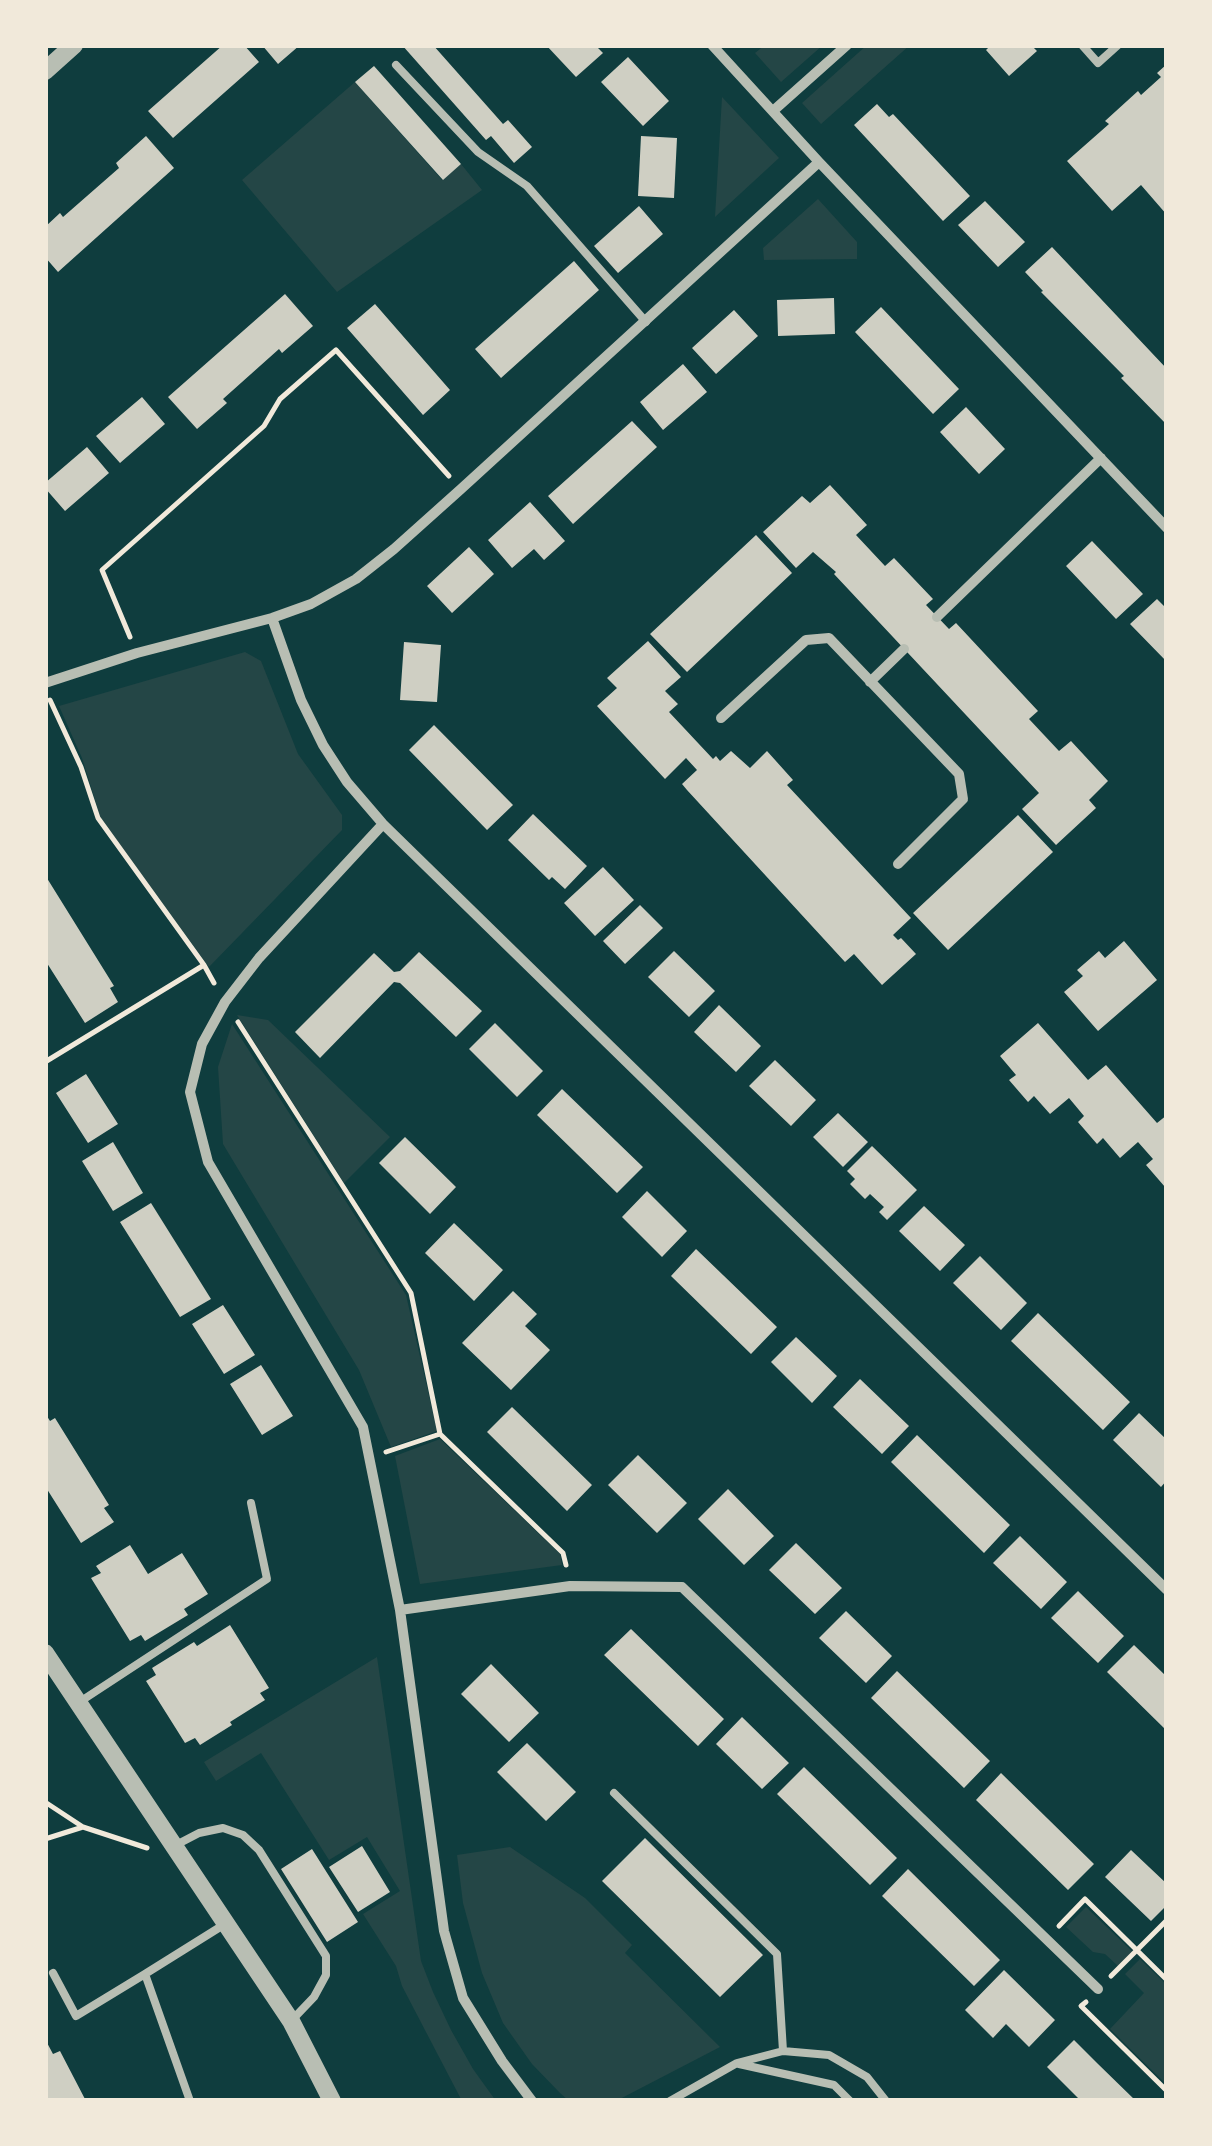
<!DOCTYPE html>
<html>
<head>
<meta charset="utf-8">
<style>
	body { margin:0 }
	#map { position:relative; width:1212px; height:2146px; overflow:hidden; background:#0f3d3e; font-family:"Zilla Slab",serif }
	canvas { display:block }
	.frame { position:absolute; inset:0; border:48px solid #f1e9da; pointer-events:none }
</style>
</head>
<body>
<div id="map">
<canvas width="1212" height="2146"></canvas>
<div class="frame"></div>
</div>
<script>
const c = document.querySelector('canvas').getContext('2d');
c.lineJoin = 'round';
function fillPath(path, color) { c.fillStyle = color; c.fill(path, 'evenodd'); }
const toPath = rows => new Path2D(rows.map(r => 'M' + r).join(''));
function trace(path, color, width, dash) { c.strokeStyle = color; c.lineWidth = width; c.lineCap = dash ? 'butt' : 'round'; c.setLineDash(dash || []); c.stroke(path); }
fillPath(toPath([
	[765,45,823,45,781,82,755,53],
	[867,45,910,45,821,124,802,103],
	[355,82,442,180,461,164,482,190,337,292,242,180],
	[722,97,779,158,715,217],
	[818,199,857,242,857,259,764,260,763,248],
	[245,652,261,661,298,754,342,815,342,830,209,967,101,819,82,758,59,706],
	[237,1015,268,1020,390,1137,344,1183],
	[232,1024,406,1295,437,1431,391,1447,359,1370,223,1144,218,1067],
	[440,1439,560,1554,562,1565,420,1584,395,1456],
	[377,1657,421,1961,433,1992,451,2030,473,2069,496,2101,462,2101,402,1986,396,1966,363,1914,400,1891,367,1837,329,1860,261,1753,216,1781,204,1762],
	[510,1847,585,1898,632,1945,625,1953,720,2047,616,2101,569,2101,560,2093,532,2064,503,2023,482,1973,463,1903,457,1855],
	[1086,1907,1133,1952,1119,1967,1105,1954,1093,1952,1066,1927],
	[1140,1959,1167,1985,1167,2085,1110,2029,1144,1993,1125,1974]
]), '#244646');
fillPath(toPath([
	[223,45,244,45,259,62,173,138,148,111],
	[262,45,300,45,278,64],
	[402,45,433,45,503,124,508,120,532,147,514,163,491,136,486,140],
	[546,45,595,45,603,53,576,77],
	[991,45,1031,45,1037,51,1009,76,986,50],
	[628,57,669,101,643,126,601,82],
	[1167,64,1167,215,1141,185,1112,211,1067,161,1109,124,1105,121,1138,91,1141,95,1161,77,1157,73],
	[374,66,461,164,443,180,355,82],
	[877,104,889,117,893,114,970,196,943,221,854,125],
	[146,136,174,168,58,272,45,257,45,227,60,213,63,217,119,168,116,163],
	[641,136,677,138,674,198,638,196],
	[985,201,1025,242,998,267,958,225],
	[639,206,663,234,618,273,594,246],
	[1052,247,1167,369,1167,425,1121,378,1124,376,1041,292,1043,291,1025,272],
	[574,261,599,290,501,378,475,349],
	[285,294,313,326,282,353,279,349,223,399,227,403,197,429,168,397],
	[834,298,835,334,778,336,777,300],
	[375,304,450,390,423,415,347,328],
	[881,307,959,389,933,414,855,332],
	[734,310,758,336,716,374,692,348],
	[683,364,707,392,663,430,640,402],
	[142,397,165,424,120,463,96,436],
	[966,407,1005,449,979,474,940,432],
	[632,421,657,447,573,524,548,496],
	[87,447,109,473,65,511,45,488,45,483],
	[830,485,867,525,856,535,885,566,894,558,933,599,926,605,949,629,956,623,1038,711,1029,719,1059,751,1071,741,1108,781,1089,800,1096,808,1056,845,1022,809,1039,793,834,574,836,572,813,552,796,568,763,532,802,496,810,503],
	[530,502,565,541,544,560,534,549,512,568,488,540],
	[756,535,792,573,687,672,650,634],
	[1092,541,1143,594,1116,619,1066,566],
	[469,547,494,574,452,613,427,586],
	[1157,599,1167,609,1167,662,1130,624],
	[648,641,681,677,665,691,678,704,669,712,713,759,716,756,720,761,731,751,750,768,767,751,793,780,787,785,911,918,893,935,898,940,901,938,916,954,882,985,854,954,845,962,687,790,682,784,697,770,686,758,665,779,597,706,617,688,607,678],
	[404,642,441,645,437,702,400,700],
	[434,725,513,805,487,830,409,750],
	[533,814,587,866,565,889,552,877,549,880,508,840],
	[1018,815,1053,852,948,950,913,913],
	[603,867,634,900,595,936,564,903],
	[45,875,114,986,110,988,118,1002,85,1023,45,960],
	[640,905,663,928,625,964,603,941],
	[1124,941,1157,980,1098,1031,1064,992,1083,976,1077,970,1099,951,1105,958],
	[674,951,715,991,689,1017,648,977],
	[419,952,482,1011,456,1037,400,983,394,982,320,1058,295,1032,374,953,394,972,400,971],
	[719,1005,761,1046,736,1072,694,1032],
	[495,1023,543,1071,517,1097,469,1049],
	[1038,1023,1088,1080,1106,1065,1157,1123,1167,1115,1167,1185,1165,1187,1146,1165,1153,1159,1138,1142,1120,1158,1103,1138,1097,1144,1078,1122,1084,1116,1069,1098,1050,1114,1034,1096,1028,1102,1009,1080,1016,1075,1000,1056],
	[775,1060,816,1100,791,1126,749,1086],
	[86,1074,118,1124,88,1143,56,1093],
	[562,1089,643,1167,617,1193,537,1115],
	[838,1113,868,1142,843,1167,813,1137],
	[405,1137,456,1187,430,1214,379,1163],
	[113,1142,143,1193,113,1211,82,1161],
	[872,1146,917,1190,887,1220,879,1212,884,1207,870,1194,865,1199,850,1184,855,1179,847,1171],
	[647,1191,687,1231,662,1257,622,1217],
	[151,1203,211,1299,180,1317,120,1222],
	[924,1206,965,1245,940,1271,899,1231],
	[454,1223,503,1270,474,1301,425,1253],
	[696,1249,777,1327,751,1354,671,1276],
	[980,1256,1027,1303,1001,1330,953,1283],
	[513,1291,537,1314,525,1326,550,1350,511,1390,462,1343],
	[223,1305,255,1355,224,1374,192,1324],
	[1038,1313,1130,1402,1103,1430,1011,1341],
	[796,1337,837,1376,812,1403,771,1362],
	[261,1365,293,1416,262,1435,230,1384],
	[860,1379,909,1426,882,1454,833,1407],
	[512,1407,592,1485,567,1511,487,1432],
	[45,1413,50,1421,55,1418,109,1505,104,1508,114,1522,81,1543,45,1486],
	[1139,1413,1167,1440,1167,1480,1161,1487,1113,1440],
	[917,1435,1010,1525,984,1553,891,1462],
	[638,1455,687,1503,657,1533,608,1485],
	[728,1489,774,1536,744,1565,698,1519],
	[1020,1536,1067,1582,1041,1609,993,1563],
	[796,1543,842,1588,815,1614,769,1570],
	[130,1545,148,1574,182,1553,208,1594,184,1609,188,1615,145,1641,141,1635,130,1641,91,1578,101,1573,96,1566],
	[1078,1591,1124,1636,1098,1663,1051,1618],
	[846,1611,892,1656,866,1683,819,1638],
	[230,1625,269,1688,260,1693,265,1700,230,1722,232,1725,200,1745,195,1738,185,1743,146,1681,156,1675,152,1668,194,1642,197,1646],
	[631,1629,724,1719,698,1746,604,1655],
	[1134,1645,1167,1677,1167,1731,1107,1672],
	[491,1664,539,1713,509,1742,461,1694],
	[897,1671,990,1761,964,1788,871,1698],
	[742,1717,789,1763,762,1789,716,1744],
	[527,1743,576,1792,546,1821,497,1772],
	[804,1767,897,1858,870,1885,777,1794],
	[1001,1773,1094,1864,1068,1890,976,1800],
	[645,1838,763,1955,720,1997,602,1881],
	[362,1846,390,1892,358,1912,329,1867],
	[312,1849,358,1922,327,1942,281,1869],
	[1131,1850,1167,1884,1167,1905,1151,1921,1105,1877],
	[908,1869,1000,1960,974,1986,882,1896],
	[1004,1970,1055,2020,1029,2047,1006,2024,993,2038,965,2010],
	[45,2039,53,2054,60,2051,86,2101,45,2101],
	[1074,2040,1097,2063,1136,2101,1081,2101,1047,2067]
]), '#cfcfc3');
trace(toPath([
	[130,637,102,570,264,426,280,399,336,350,449,476],
	[50,700,81,767,98,818,204,965,214,983],
	[238,1022,411,1293,440,1434,563,1553,566,1565],
	[45,1062,204,965],
	[386,1452,440,1434],
	[45,1802,83,1827],
	[45,1839,83,1827,147,1848],
	[1059,1926,1085,1899,1167,1980],
	[1111,1976,1167,1920],
	[1086,2002,1081,2006,1167,2091]
]), '#f1e9da', 5);
trace(toPath([
	[1082,45,1098,63,1118,45],
	[396,65,478,152,527,186,646,322],
	[78,1703,267,1579,251,1503],
	[614,1793,777,1954,783,2051],
	[174,1846,199,1833,223,1828,243,1835,259,1850,326,1956,326,1975,314,1997,293,2019],
	[53,1973,76,2016,145,1974],
	[739,2064,834,2085,850,2101],
	[190,2101,145,1974,225,1924],
	[670,2101,737,2063,783,2051,829,2055,867,2077,886,2101]
]), '#b8beb3', 8);
trace(toPath([
	[712,45,819,162,1167,528],
	[773,111,847,45],
	[937,617,1101,458],
	[272,618,301,700,323,745,347,782,383,824,1167,1590],
	[870,682,904,649],
	[45,683,137,653,272,618,311,604,356,579,394,549,461,489,819,162],
	[721,718,806,640,829,638,959,774,963,799,898,864],
	[383,824,259,958,225,1002,202,1044,190,1092,208,1162,363,1427,400,1610,444,1931,463,1998,502,2061,532,2101],
	[400,1610,570,1586,682,1587,1098,1989]
]), '#b8beb3', 10);
trace(toPath([
	[45,71,74,45],
	[45,1653,291,2021,332,2101]
]), '#b8beb3', 18);
</script>
</body>
</html>
